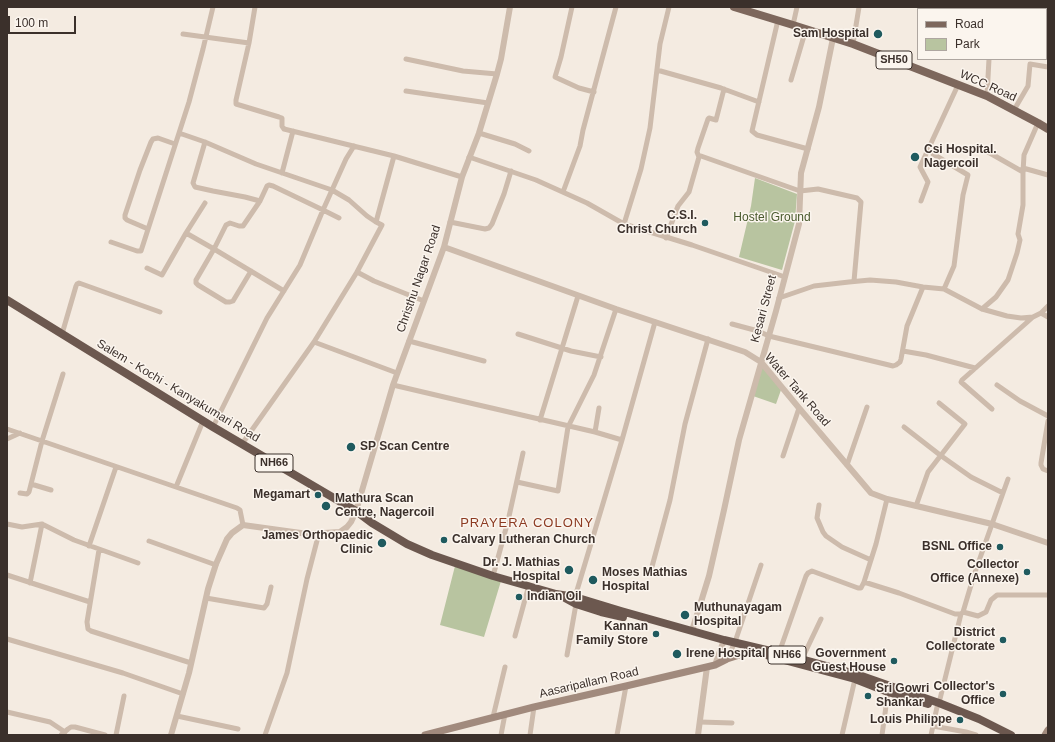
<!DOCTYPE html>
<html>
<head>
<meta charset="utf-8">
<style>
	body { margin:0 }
	#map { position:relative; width:1055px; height:742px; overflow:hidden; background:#f4ebe1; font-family:Arial,sans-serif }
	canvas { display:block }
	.frame { position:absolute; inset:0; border:8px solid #3b302b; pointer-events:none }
	.legend { position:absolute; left:917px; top:8px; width:130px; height:52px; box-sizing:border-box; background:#fbf5ee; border:1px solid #aea6a0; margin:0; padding:5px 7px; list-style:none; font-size:12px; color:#3b302b }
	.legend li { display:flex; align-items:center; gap:8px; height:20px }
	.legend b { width:20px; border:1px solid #aea6a0 }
	.scale { position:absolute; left:8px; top:16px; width:68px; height:18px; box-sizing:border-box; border:2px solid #3b302b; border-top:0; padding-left:5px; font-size:12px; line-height:14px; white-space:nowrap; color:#3b302b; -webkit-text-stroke:3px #fbf5ee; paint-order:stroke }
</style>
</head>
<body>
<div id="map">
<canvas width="1055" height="742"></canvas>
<div class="frame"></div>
<ul class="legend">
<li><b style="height:5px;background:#7d675c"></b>Road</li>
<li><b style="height:11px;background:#b8c4a0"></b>Park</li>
</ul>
<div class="scale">100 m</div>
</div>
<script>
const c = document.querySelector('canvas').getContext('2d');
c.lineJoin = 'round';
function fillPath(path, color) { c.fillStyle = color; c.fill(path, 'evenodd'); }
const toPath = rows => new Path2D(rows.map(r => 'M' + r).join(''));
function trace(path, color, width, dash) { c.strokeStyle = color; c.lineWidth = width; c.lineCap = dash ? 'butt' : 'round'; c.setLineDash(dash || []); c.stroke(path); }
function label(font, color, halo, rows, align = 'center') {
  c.font = font + ' Arial,sans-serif'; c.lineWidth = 3; c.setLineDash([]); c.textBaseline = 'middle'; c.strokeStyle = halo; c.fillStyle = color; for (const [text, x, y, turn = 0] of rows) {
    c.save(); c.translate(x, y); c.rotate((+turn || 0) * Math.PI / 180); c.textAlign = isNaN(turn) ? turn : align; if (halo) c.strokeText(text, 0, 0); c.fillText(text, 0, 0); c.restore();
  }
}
fillPath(toPath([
	[755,178,797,194,795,221,782,270,739,257,751,206],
	[762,364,781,390,776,404,753,396],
	[455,566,501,581,484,637,440,625]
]), '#b8c4a0');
trace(toPath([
	[255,7,249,43,236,100,236,104,279,117,282,118,282,126,284,129,394,156,462,177],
	[572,7,561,57,555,77,579,88,594,92],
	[992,8,1013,9],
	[1046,12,1048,12],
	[778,20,752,131,757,135,808,149],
	[793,25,797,7],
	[183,34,249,43],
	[853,44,859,7],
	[406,59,463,71,497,74],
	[657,70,721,88,759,102],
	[791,80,806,29],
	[406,91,488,103],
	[987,96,989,59],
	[1014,110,1028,86,1030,64,1048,67],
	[179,133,205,142,256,164,332,190,349,200,367,216,376,222,394,156],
	[479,133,515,144,529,151],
	[205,142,193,183,195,187,213,191,245,197,260,201],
	[988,152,1023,172],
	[933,154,968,175,963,195,954,266,944,289],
	[469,157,536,180,587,203,624,224,692,245,785,277],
	[699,157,697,152,698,148,708,119,709,118,716,120,724,89],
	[1023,168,1048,175],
	[282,173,293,131],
	[563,192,580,146,583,130,616,7],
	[921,201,928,182,920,167,958,85],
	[205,203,186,233,214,249,284,291],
	[376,222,382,225,357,272,374,281,424,301],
	[450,222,485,229,489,228,492,224,504,194,511,171],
	[624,224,641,169,650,128,660,44,669,7],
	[148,229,127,220,125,218,125,215,140,170,151,142,153,139,158,138,175,144],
	[666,238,678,206,689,192,699,157,701,156,800,191,818,189,857,198,861,202,854,281],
	[111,242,137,251,141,251,189,102,203,49,213,7],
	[147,268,162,275,186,233],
	[251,271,233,301,230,302,226,302,198,285,196,283,196,280,214,249,226,225,230,223,239,226,243,226,260,201,267,186,269,185,273,186,323,210,346,159,354,146],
	[779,298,814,286,849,282,870,280,896,282,923,287,944,289,982,309,1007,316,1021,318,1033,317,1041,313,1048,306],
	[982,309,996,297,1008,280,1017,253,1020,240,1018,234,1023,205,1023,172,1024,155,1038,123],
	[1041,313,1048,317],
	[732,324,758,331,769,336,893,366,896,365,900,362,901,359,907,326,923,287],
	[62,334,76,286,77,284,79,283,160,312],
	[518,334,571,351,601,357],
	[409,341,484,361],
	[314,342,397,373],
	[903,351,926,355,975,368],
	[393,385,457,400,595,432,622,440],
	[997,385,1020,401,1048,416],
	[992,409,961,382,962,380,1033,317],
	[540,420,578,296],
	[1048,421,1041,463,1041,465,1043,469,1048,471],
	[213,427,267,318,300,265,323,210,339,218],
	[7,429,237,508,240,510,243,525],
	[595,432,599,408],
	[7,439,20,433],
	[242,444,314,342,357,272],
	[783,456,799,408],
	[847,465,867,407],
	[517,482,558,491,568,427,594,375,616,309],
	[31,484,51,490],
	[176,487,203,421],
	[20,493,27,494,29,492,42,441,63,374],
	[1003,493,1008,479],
	[819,505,817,518,823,532,826,536,842,547,871,560],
	[916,506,928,472,965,424,939,403],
	[7,524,22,527,42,524,74,540,138,563],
	[149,541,216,565],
	[89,546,116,467],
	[99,550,87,622,88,629,91,631,191,663],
	[650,574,670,500,685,424,708,339],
	[7,575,90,602],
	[493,576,508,521,523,453],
	[864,582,899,593,955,614,961,614,963,612,974,575,1003,493,971,477,940,455,904,427],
	[30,583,42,524],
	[575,597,622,440,655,322],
	[206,598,264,608,267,604,271,587],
	[963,612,978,616,986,612,991,600,997,595,1048,595],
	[515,636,529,585],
	[7,639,123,673,183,694],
	[779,653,806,576,808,573,812,571,858,588,861,588,864,582,876,544,887,499],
	[567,655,576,604],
	[727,659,735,642,761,565],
	[802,659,821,619],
	[939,703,961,614],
	[937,707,933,726,966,732,976,735],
	[7,712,50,722,65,732],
	[177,716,238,729],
	[493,717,505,667],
	[700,722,732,723],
	[61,735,68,729,71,727,75,727,105,735],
	[116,735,124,696],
	[265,735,287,673,307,579,319,533],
	[501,735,505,714],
	[530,735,534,707],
	[617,735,626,686],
	[842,735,855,679],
	[882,735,888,692],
	[931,735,933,726]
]), '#cdbbac', 5);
trace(toPath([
	[444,247,616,309,745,352,761,362,799,408,871,493,887,499,992,524,1048,543],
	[692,631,709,576,724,510,739,440,776,311,799,224,801,173,819,107,833,38],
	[715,665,724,640],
	[171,735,189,673,208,589,216,564,227,539,232,533,243,525,308,534,340,532,347,527,351,522,356,511,393,385,444,247,462,177,479,133,497,74,501,59,510,7],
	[698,735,707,667]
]), '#cdbbac', 6);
trace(toPath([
	[425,735,534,707,626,686,715,665,727,659,752,651,753,647],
	[1045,735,1048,730]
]), '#a18a7d', 7);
trace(toPath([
	[734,7,793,25,853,44,987,96,1038,123,1048,129]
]), '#7d675c', 8);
trace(toPath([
	[7,300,213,427,356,511,372,523,407,544,432,555,493,576,556,594,575,597,621,611,724,640,779,653,856,674,939,703,979,719,1011,735],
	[565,598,576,604,601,612,623,617],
	[769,656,855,679,888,692,928,704]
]), '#6c584f', 8);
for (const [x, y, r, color] of [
	[878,34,5,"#1f5a5e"],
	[915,157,5,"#1f5a5e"],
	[705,223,4,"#1f5a5e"],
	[351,447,5,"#1f5a5e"],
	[318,495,4,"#1f5a5e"],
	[326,506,5,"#1f5a5e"],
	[444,540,4,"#1f5a5e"],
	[382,543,5,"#1f5a5e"],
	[1000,547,4,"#1f5a5e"],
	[569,570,5,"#1f5a5e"],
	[1027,572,4,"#1f5a5e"],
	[593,580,5,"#1f5a5e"],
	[519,597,4,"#1f5a5e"],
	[685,615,5,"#1f5a5e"],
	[656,634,4,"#1f5a5e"],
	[1003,640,4,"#1f5a5e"],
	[677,654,5,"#1f5a5e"],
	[894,661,4,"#1f5a5e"],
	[1003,694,4,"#1f5a5e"],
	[868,696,4,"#1f5a5e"],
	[960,720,4,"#1f5a5e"]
]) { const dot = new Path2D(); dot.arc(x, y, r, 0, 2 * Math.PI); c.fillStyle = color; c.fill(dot); trace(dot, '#fbf5ee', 1.5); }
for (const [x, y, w] of [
	[894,60,36],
	[274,463,38],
	[787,655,38]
]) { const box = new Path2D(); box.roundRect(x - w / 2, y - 9, w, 18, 3); c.fillStyle = '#fbf5ee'; c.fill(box); trace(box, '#3b302b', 1); }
label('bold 11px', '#3b302b', null, [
	["SH50",894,60],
	["NH66",274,463],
	["NH66",787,655]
]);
label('bold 12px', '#3b302b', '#fbf5ee', [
	["Sam Hospital",869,34],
	["Csi Hospital.",924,150,"left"],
	["Nagercoil",924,164,"left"],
	["C.S.I.",697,216],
	["Christ Church",697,230],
	["SP Scan Centre",360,447,"left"],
	["Megamart",310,495],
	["Mathura Scan",335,499,"left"],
	["Centre, Nagercoil",335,513,"left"],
	["James Orthopaedic",373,536],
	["Clinic",373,550],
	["Calvary Lutheran Church",452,540,"left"],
	["BSNL Office",992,547],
	["Dr. J. Mathias",560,563],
	["Hospital",560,577],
	["Collector",1019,565],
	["Office (Annexe)",1019,579],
	["Moses Mathias",602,573,"left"],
	["Hospital",602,587,"left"],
	["Indian Oil",527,597,"left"],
	["Muthunayagam",694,608,"left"],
	["Hospital",694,622,"left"],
	["Kannan",648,627],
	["Family Store",648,641],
	["District",995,633],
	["Collectorate",995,647],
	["Irene Hospital",686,654,"left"],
	["Government",886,654],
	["Guest House",886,668],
	["Collector's",995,687],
	["Office",995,701],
	["Sri Gowri",876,689,"left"],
	["Shankar",876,703,"left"],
	["Louis Philippe",952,720]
], 'right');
label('12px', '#3b302b', '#fbf5ee', [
	["WCC Road",988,86,24],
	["Christhu Nagar Road",419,279,-71],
	["Kesari Street",764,309,-75],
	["Water Tank Road",797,390,49],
	["Salem - Kochi - Kanyakumari Road",178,391,31],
	["Aasaripallam Road",589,683,-13]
]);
label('12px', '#4a5a2e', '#fbf5ee', [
	["Hostel Ground",772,218]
]);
c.letterSpacing = '1px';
label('13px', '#8c3b22', '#fbf5ee', [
	["PRAYERA COLONY",527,523]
]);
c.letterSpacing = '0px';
</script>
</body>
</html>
